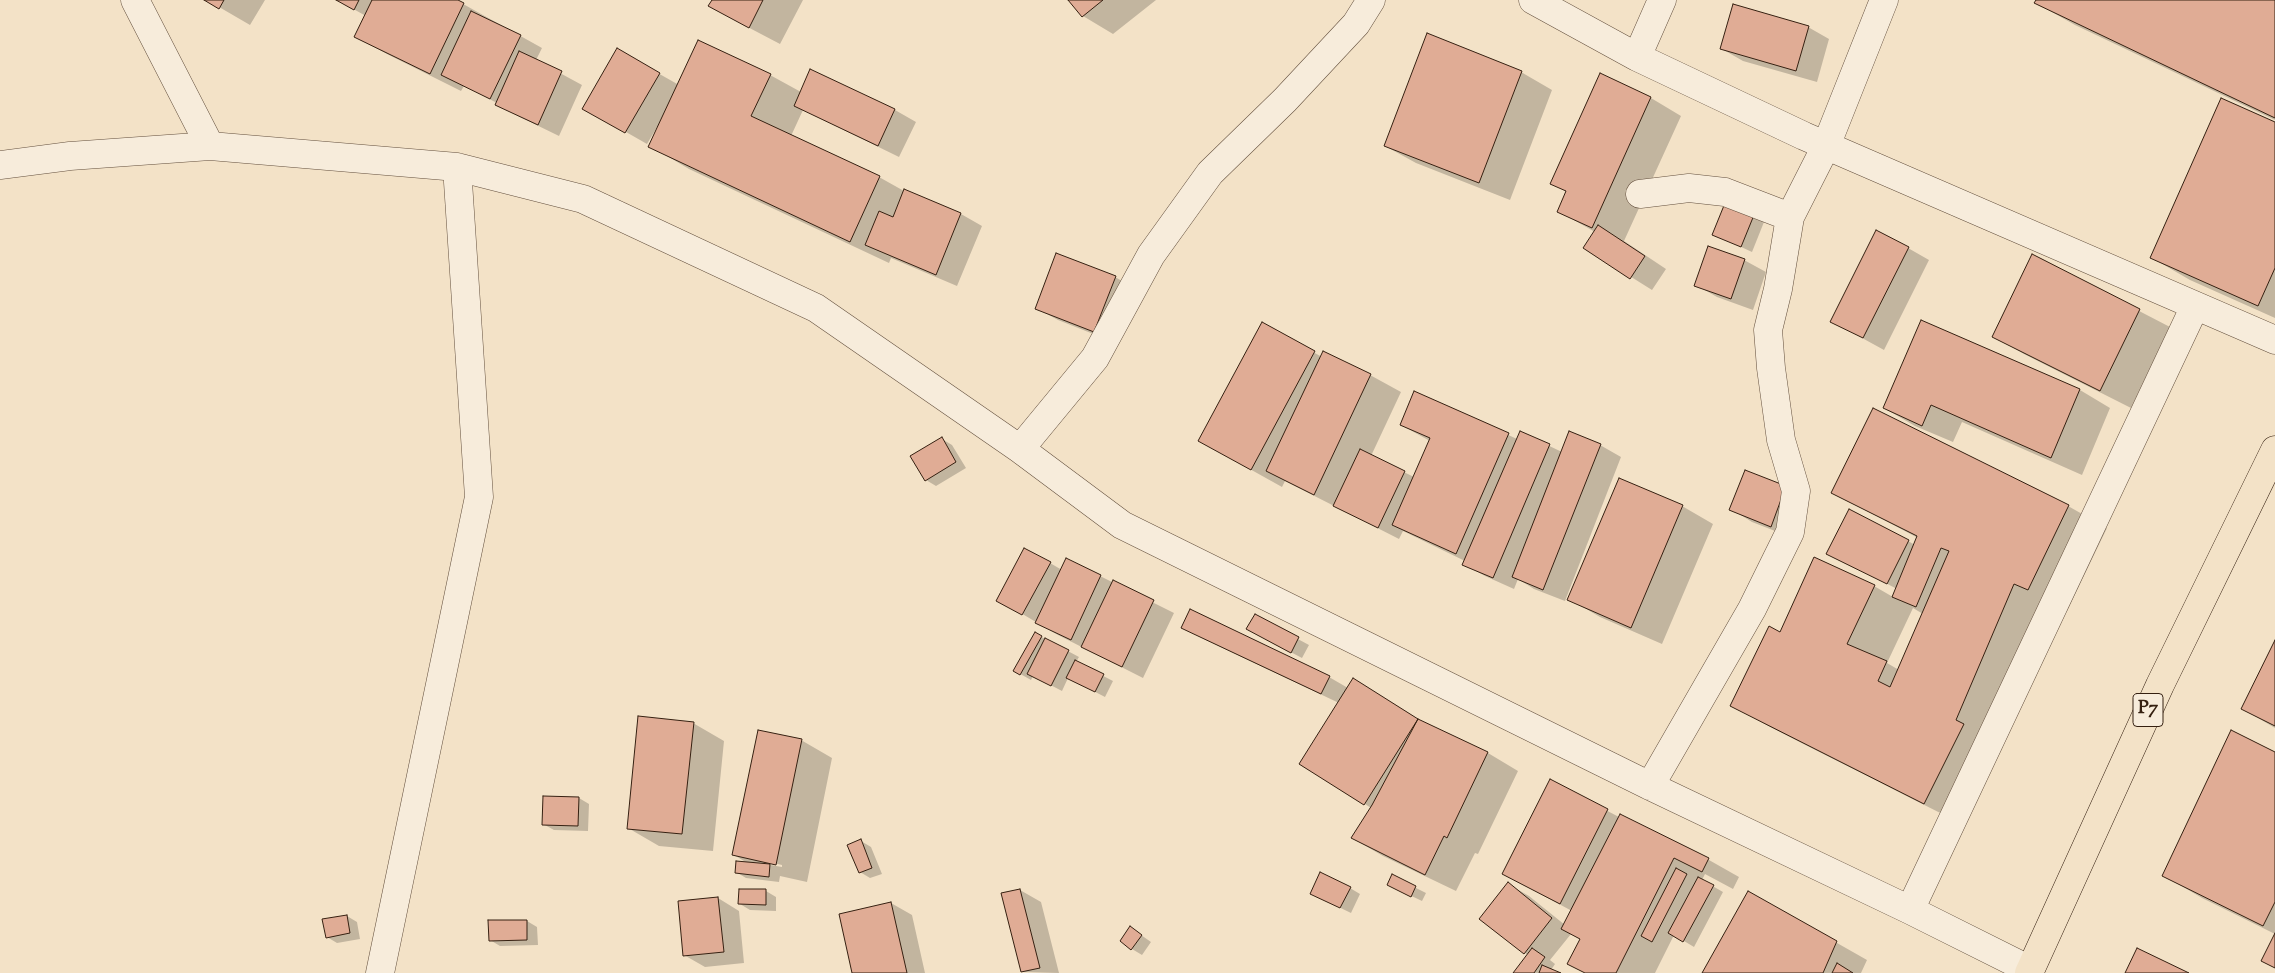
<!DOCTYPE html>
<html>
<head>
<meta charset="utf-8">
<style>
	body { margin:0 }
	canvas { display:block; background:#f3e2c7 }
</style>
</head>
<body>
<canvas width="2275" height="973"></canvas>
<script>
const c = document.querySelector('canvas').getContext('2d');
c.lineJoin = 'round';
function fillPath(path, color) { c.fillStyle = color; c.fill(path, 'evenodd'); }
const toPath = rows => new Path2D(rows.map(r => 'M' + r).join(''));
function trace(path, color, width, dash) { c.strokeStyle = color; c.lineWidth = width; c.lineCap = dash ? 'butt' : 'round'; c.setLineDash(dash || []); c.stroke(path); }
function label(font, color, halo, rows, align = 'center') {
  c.font = font + ' "Sorts Mill Goudy",serif'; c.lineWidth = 4; c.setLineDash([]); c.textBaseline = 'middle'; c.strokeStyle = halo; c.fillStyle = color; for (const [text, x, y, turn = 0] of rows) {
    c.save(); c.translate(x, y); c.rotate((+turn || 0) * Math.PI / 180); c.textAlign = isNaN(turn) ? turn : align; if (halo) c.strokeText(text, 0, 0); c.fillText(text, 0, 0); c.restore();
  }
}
fillPath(toPath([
	[207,0,265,0,250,25],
	[337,0,456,0,542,48,536,60,582,85,559,136,518,116,497,103,464,86,461,91,387,54,356,37,366,16],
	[713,0,803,0,780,44,740,23],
	[1070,0,1156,0,1113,34,1083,16],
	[2037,0,2275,0,2275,120,2075,25,2036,3],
	[1808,27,1829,39,1817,82,1743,61,1722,49],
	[617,50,679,85,770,75,801,92,811,71,895,110,916,122,899,157,803,110,791,136,879,177,904,191,961,214,982,226,957,286,891,258,889,263,689,169,650,146,659,128,657,127,647,144,584,108],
	[1521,72,1552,90,1510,200,1416,163,1385,146],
	[1601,75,1651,98,1681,116,1624,241,1666,269,1652,290,1585,248,1595,232,1558,211,1567,192,1552,183],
	[2275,123,2275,318,2190,280,2152,258],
	[1753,216,1764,222,1752,252,1713,234],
	[1908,248,1929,260,1884,350,1831,321],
	[2033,256,2170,327,2131,408,2024,354,1993,336],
	[1744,260,1766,272,1753,310,1717,297,1696,285],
	[1115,277,1136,289,1116,343,1058,320,1036,308],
	[1921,322,2080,390,2110,408,2082,475,1962,422,1953,442,1915,426,1884,408],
	[1263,324,1322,357,1370,375,1401,392,1371,456,1414,477,1430,441,1401,425,1415,392,1517,439,1520,432,1562,452,1600,445,1621,457,1565,601,1534,589,1518,579,1514,589,1485,576,1464,564,1465,561,1403,531,1399,539,1285,481,1282,487,1230,458],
	[942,439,952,445,966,468,936,486,926,480],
	[1746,472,1807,500,1793,538,1752,522,1731,509],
	[1620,480,1682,506,1713,524,1662,644,1600,617,1569,599],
	[1833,493,2068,506,2107,528,2067,611,2053,605,1994,743,2002,748,1964,825,1770,727,1731,705,1781,634,1874,586,1893,597,1897,589,1828,553,1908,541,1915,545,1918,538],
	[1913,608,1923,614,1899,670,1887,663],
	[1050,563,1062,570,1100,576,1174,613,1143,678,1058,635,1019,612],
	[1255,616,1309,645,1302,658,1258,635],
	[1183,627,1329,677,1348,688,1353,679,1428,725,1488,753,1518,771,1478,854,1475,853,1456,891,1383,856,1352,838,1371,808,1365,804,1339,703,1204,639],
	[1036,634,1079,657,1076,662,1113,681,1105,697,1068,678,1062,691,1033,676,1031,680,1015,671],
	[2275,642,2275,728,2243,709],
	[693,723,724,741,713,851,659,846,628,828],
	[801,740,832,758,807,882,780,876,779,882,746,878,736,872,749,864,734,855],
	[765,861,782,865,782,867,765,864],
	[2275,753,2275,934,2202,898,2163,875],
	[1550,781,1619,817,1620,815,1709,860,1739,877,1733,889,1705,874,1702,880,1723,892,1694,947,1674,935,1655,973,1585,973,1581,940,1571,934,1550,960,1555,964,1551,970,1558,973,1515,973,1528,955,1525,953,1508,884,1529,896,1565,925,1572,911,1503,874],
	[579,798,589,804,588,831,554,830,543,824],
	[861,841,871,847,882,874,870,878,860,872],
	[1392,876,1426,893,1422,901,1399,890],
	[1350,888,1360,894,1351,913,1322,899],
	[740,890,766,891,776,897,776,911,750,910,740,904],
	[1020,890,1041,902,1059,973,1022,972],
	[1749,893,1867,960,1861,973,1704,973],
	[718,898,739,911,744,963,705,967,684,955],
	[891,903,912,915,925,973,853,973],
	[347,916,357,922,360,939,337,943,327,937],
	[527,921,537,927,538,945,500,946,490,940],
	[1131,928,1151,942,1142,955,1132,949]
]), '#0003');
const building = toPath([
	[204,0,224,0,219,9,204,0],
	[336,0,359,0,354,10,336,0],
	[372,0,458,0,464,3,430,74,354,37,372,0],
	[712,0,763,0,749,28,708,6,712,0],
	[1068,0,1103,0,1082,17,1068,0],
	[2036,0,2275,0,2275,118,2034,3,2036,0],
	[1733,4,1809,26,1796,71,1720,49,1733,4],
	[471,11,521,35,490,99,441,75,471,11],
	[1427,33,1522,71,1479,183,1384,146,1427,33],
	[698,40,771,74,751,116,880,176,850,242,648,147,698,40],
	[617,48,660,73,625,133,582,109,617,48],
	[519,51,562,71,538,125,495,105,519,51],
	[810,69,895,109,878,146,794,106,810,69],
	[1600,73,1651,97,1592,228,1557,212,1566,191,1550,184,1600,73],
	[2221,98,2275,122,2275,268,2258,306,2150,258,2221,98],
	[904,189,961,213,936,275,865,245,879,211,893,217,904,189],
	[1725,203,1754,215,1741,247,1712,235,1725,203],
	[1598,225,1645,256,1630,279,1583,248,1598,225],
	[1876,230,1909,247,1863,338,1830,322,1876,230],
	[1708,246,1745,259,1731,299,1694,286,1708,246],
	[1056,253,1116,276,1094,332,1035,309,1056,253],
	[2032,254,2140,309,2100,391,1992,337,2032,254],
	[1921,320,2080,389,2051,458,1931,405,1922,426,1883,408,1921,320],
	[1262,322,1315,351,1251,470,1198,441,1262,322],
	[1323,351,1371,374,1314,495,1266,471,1323,351],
	[1414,391,1509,433,1456,554,1392,525,1430,438,1400,425,1414,391],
	[1873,408,2069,505,2028,590,2014,584,1956,720,1964,724,1924,804,1730,706,1769,626,1780,632,1814,557,1875,585,1847,644,1887,661,1878,681,1890,687,1949,551,1941,548,1916,607,1892,597,1917,536,1831,493,1873,408],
	[1520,431,1550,444,1493,578,1462,565,1520,431],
	[1569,431,1601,444,1543,590,1512,577,1569,431],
	[942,437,956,462,925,481,910,456,942,437],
	[1360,449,1405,471,1378,528,1333,506,1360,449],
	[1745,470,1786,486,1771,527,1729,510,1745,470],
	[1619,478,1683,505,1631,628,1567,600,1619,478],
	[1849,509,1909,540,1887,584,1826,554,1849,509],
	[1024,548,1051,562,1022,615,996,601,1024,548],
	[1066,558,1101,575,1071,640,1035,623,1066,558],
	[1113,580,1154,600,1122,667,1081,647,1113,580],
	[1190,609,1330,676,1321,694,1181,628,1190,609],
	[1255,614,1299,637,1291,653,1246,629,1255,614],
	[1035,632,1042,636,1020,675,1013,671,1035,632],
	[1045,638,1069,650,1051,686,1027,674,1045,638],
	[2275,640,2275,726,2241,709,2275,640],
	[1075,660,1104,674,1095,692,1066,678,1075,660],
	[1353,678,1418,719,1364,805,1299,764,1353,678],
	[638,716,694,722,682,834,627,829,638,716],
	[1418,719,1488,752,1447,838,1444,836,1425,875,1351,838,1372,805,1418,719],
	[758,730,802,739,776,865,732,855,758,730],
	[2231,730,2275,752,2275,902,2263,926,2162,876,2231,730],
	[1550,779,1608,809,1560,904,1502,874,1550,779],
	[543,796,579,797,578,826,542,825,543,796],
	[1620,814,1709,858,1702,872,1674,858,1616,973,1585,973,1567,964,1580,939,1561,929,1620,814],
	[861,839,872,868,859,873,847,845,861,839],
	[736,861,770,864,769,877,735,873,736,861],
	[1676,868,1687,874,1652,942,1641,936,1676,868],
	[1320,872,1351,887,1340,908,1310,894,1320,872],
	[1392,874,1416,886,1411,897,1387,885,1392,874],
	[1698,877,1714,885,1683,942,1668,933,1698,877],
	[1508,882,1552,918,1524,954,1479,919,1508,882],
	[739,889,766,889,766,905,738,904,739,889],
	[1020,889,1040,968,1021,972,1001,893,1020,889],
	[1748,891,1837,941,1823,973,1702,973,1748,891],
	[718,897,724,952,683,956,678,901,718,897],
	[891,902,907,973,852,973,839,914,891,902],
	[347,915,350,933,326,938,322,919,347,915],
	[488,920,527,920,527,940,489,941,488,920],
	[1130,926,1142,935,1131,950,1120,941,1130,926],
	[2275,933,2275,968,2261,961,2275,933],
	[1532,948,1545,957,1534,973,1513,973,1532,948],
	[2137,948,2189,973,2125,973,2137,948],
	[1837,963,1853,973,1832,973,1837,963],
	[1542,965,1561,973,1539,973,1542,965]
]);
fillPath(building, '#e0ac95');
trace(building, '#352011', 1);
const minor = toPath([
	[135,0,210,146],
	[1533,0,1637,57,1804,136,2275,340],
	[1637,57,1662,0],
	[0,165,70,156,210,146,457,167,583,199,816,308,1020,449,1122,525,1650,786,1910,910,2030,970],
	[1640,194,1689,188,1725,192,1790,217],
	[1020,449,1095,358,1151,255,1210,173,1285,100,1356,24,1371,0],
	[1650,786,1752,609,1790,532,1796,491,1781,440,1771,368,1768,330,1778,289,1790,217,1826,146,1884,0],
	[1910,910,2195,306],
	[380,973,479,497,457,167]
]);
const highway = toPath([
	[2029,973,2160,685,2275,450]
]);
trace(minor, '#64503e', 29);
trace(highway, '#352011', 29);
trace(minor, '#f7ecdb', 28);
trace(highway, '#f3e2c7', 28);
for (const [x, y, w] of [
	[2148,710,30]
]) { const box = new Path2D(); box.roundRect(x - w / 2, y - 16.5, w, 33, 4); c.fillStyle = '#f7ecdb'; c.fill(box); trace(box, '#352011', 1); }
label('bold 19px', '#352011', null, [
	["P7",2148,710]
]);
</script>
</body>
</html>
